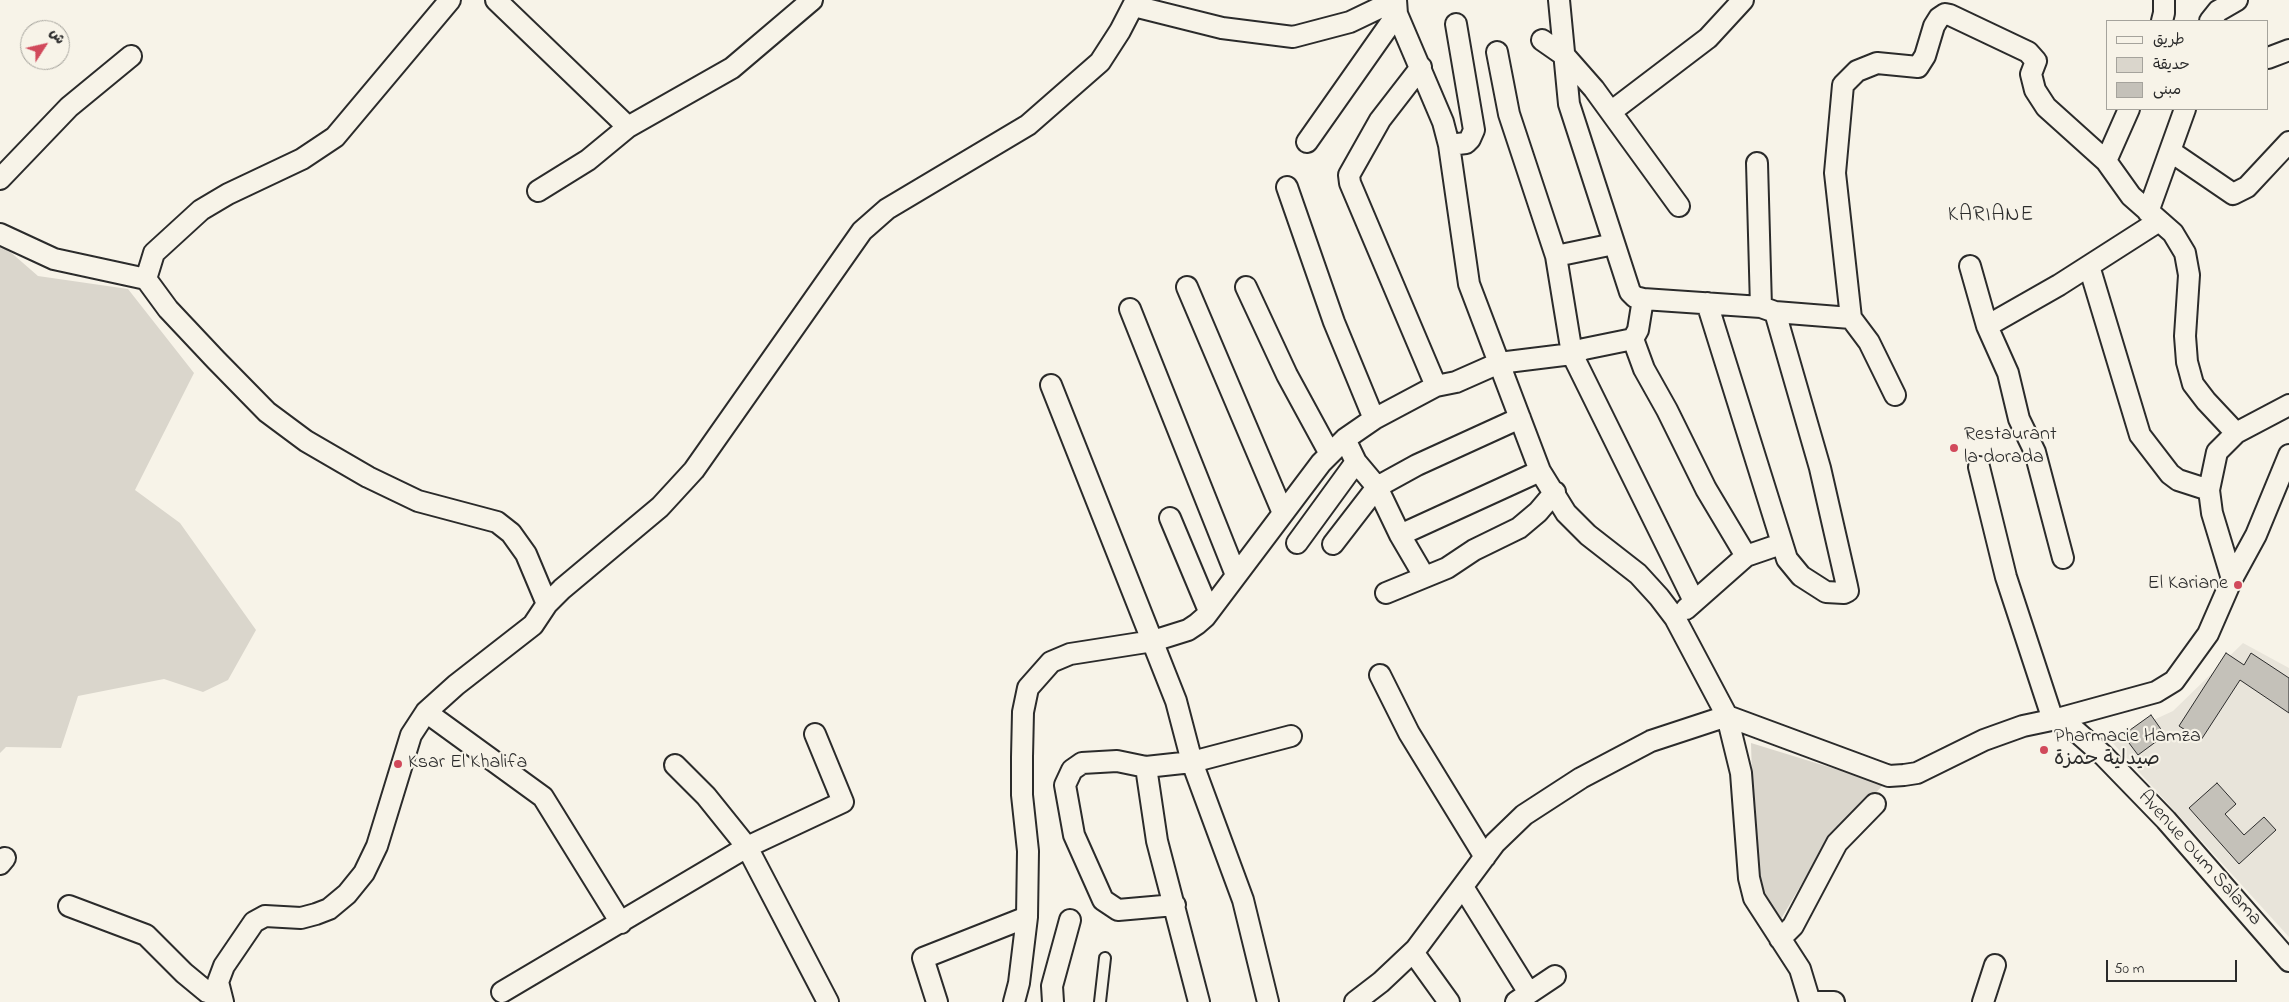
<!DOCTYPE html>
<html>
<head>
<meta charset="utf-8">
<style>
	body { margin:0 }
	#map { position:relative; width:2289px; height:1002px; overflow:hidden; background:#f7f3e8; font-family:"Indie Flower","Playpen Sans Arabic",sans-serif }
	canvas { display:block }
	.legend { position:absolute; left:2106px; top:20px; width:162px; height:90px; box-sizing:border-box; background:#f7f3e8; border:1px solid #a5a39c; margin:0; padding:6px 9px; list-style:none; font-size:15px; color:#2b2b2b }
	.legend li { display:flex; align-items:center; gap:10px; height:25px }
	.legend b { width:25px; border:1px solid #a5a39c }
	.north { position:absolute; left:20px; top:20px; width:50px; height:50px; box-sizing:border-box; background:#f7f3e8; border:1px solid #a5a39c; border-radius:50%; rotate:55deg; font-size:14px; font-weight:700; line-height:20px; text-align:center; color:#2b2b2b }
	.north::after { content:''; display:block; margin:auto; width:18px; height:22px; background:#d1495b; clip-path:polygon(50% 0,100% 100%,50% 72%,0 100%) }
	.scale { position:absolute; left:2106px; top:960px; width:131px; height:22px; box-sizing:border-box; border:2px solid #2b2b2b; border-top:0; padding-left:6px; font-size:15px; line-height:18px; white-space:nowrap; color:#2b2b2b; -webkit-text-stroke:4px #f7f3e8; paint-order:stroke }
</style>
</head>
<body>
<div id="map">
<canvas width="2289" height="1002"></canvas>
<ul class="legend">
<li><b style="height:6px;background:#f7f3e8"></b>طريق</li>
<li><b style="height:14px;background:#dad6cc"></b>حديقة</li>
<li><b style="height:14px;background:#c4c1b9"></b>مبنى</li>
</ul>
<div class="north">ش</div>
<div class="scale">50 m</div>
</div>
<script>
const c = document.querySelector('canvas').getContext('2d');
c.lineJoin = 'round';
function fillPath(path, color) { c.fillStyle = color; c.fill(path, 'evenodd'); }
const toPath = rows => new Path2D(rows.map(r => 'M' + r).join(''));
function trace(path, color, width, dash) { c.strokeStyle = color; c.lineWidth = width; c.lineCap = dash ? 'butt' : 'round'; c.setLineDash(dash || []); c.stroke(path); }
function label(font, color, halo, rows, align = 'center') {
  c.font = font + ' "Indie Flower","Playpen Sans Arabic",sans-serif'; c.lineWidth = 4.5; c.setLineDash([]); c.textBaseline = 'middle'; c.strokeStyle = halo; c.fillStyle = color; for (const [text, x, y, turn = 0] of rows) {
    c.save(); c.translate(x, y); c.rotate((+turn || 0) * Math.PI / 180); c.textAlign = isNaN(turn) ? turn : align; if (halo) c.strokeText(text, 0, 0); c.fillText(text, 0, 0); c.restore();
  }
}
fillPath(toPath([
	[2243,643,2289,668,2289,937,2110,740,2173,711]
]), '#e8e4da');
fillPath(toPath([
	[0,243,38,276,128,289,194,373,135,490,180,523,256,630,228,680,203,692,164,679,78,696,61,748,6,747,0,753],
	[1751,743,1884,784,1821,851,1778,924,1755,876]
]), '#dad6cc');
const building = toPath([
	[2226,653,2244,665,2251,653,2289,678,2289,713,2240,680,2201,740,2179,726,2226,653],
	[2151,715,2165,735,2138,755,2123,735,2151,715],
	[2217,783,2236,804,2225,814,2244,835,2264,817,2276,830,2239,864,2189,808,2217,783]
]);
fillPath(building, '#c4c1b9');
trace(building, '#2b2b2b', 1);
const service = toPath([
	[1100,1002,1105,958]
]);
const minor = toPath([
	[496,0,628,127],
	[1396,0,1397,14,1443,122,1449,145,1469,284,1540,471,1566,513,1588,535,1638,574,1659,597,1675,618,1727,716,1741,773,1749,878,1754,898,1800,969,1810,1002],
	[1559,0,1569,104,1630,292,1635,297,1643,299,1761,307,1775,312,1851,318],
	[1134,6,1222,28,1293,37,1350,22,1396,0],
	[2162,21,2164,13,2164,0],
	[2210,21,2218,11,2237,0],
	[1542,40,1565,56,1594,89,1679,206],
	[1497,52,1509,114,1556,256,1572,354,1694,601],
	[2268,58,2289,50],
	[1421,67,1380,120,1349,175,1350,183,1436,386],
	[1612,111,1708,38,1743,0],
	[1307,142,1397,14],
	[1449,145,1466,143,1470,139,1474,130,1456,24],
	[2170,151,2233,194,2247,187,2289,142],
	[2106,161,2129,109],
	[1757,163,1761,307],
	[0,179,69,107,131,56],
	[1287,187,1334,322,1374,419],
	[538,191,588,160,628,127,732,68,812,0],
	[2148,212,2185,109],
	[0,234,54,259,146,279,168,309,216,360,267,412,306,441,368,477,418,501,497,522,511,533,526,554,547,604],
	[1556,256,1614,244],
	[1970,266,1987,326,2008,373,2019,419,2035,452,2063,558],
	[2089,266,2140,435,2170,474,2178,480,2209,490],
	[146,279,154,253,201,210,228,194,302,159,335,137,450,0],
	[1187,287,1283,513],
	[1246,287,1287,375,1330,454],
	[1707,303,1787,559,1801,576,1826,592,1844,593,1848,591,1847,586,1820,468,1775,312],
	[1130,309,1236,575],
	[1987,326,2059,285,2159,221],
	[1633,339,1644,369,1667,410,1706,489,1746,556],
	[1051,385,1176,701,1192,762,1243,900,1268,1002],
	[1895,395,1869,342,1851,318,1835,173,1843,85,1857,71,1877,63,1918,67,1925,56,1934,26,1939,18,1945,14,1950,15,2028,52,2036,61,2031,74,2035,90,2046,107,2106,161,2131,196,2173,233,2185,253,2189,275,2185,336,2187,362,2193,384,2206,401,2236,433],
	[1345,439,1356,462,1377,487,1400,535,1424,576],
	[1979,467,2006,577,2053,720],
	[1170,518,1209,611],
	[1400,535,1540,471],
	[1297,543,1356,462],
	[1333,544,1377,487,1417,465,1520,418],
	[2232,579,2212,513,2209,490,2217,452,2236,433,2289,405],
	[1386,593,1447,568,1474,550,1519,528,1538,512,1555,492],
	[1686,609,1746,556,1781,544],
	[1380,675,1409,733,1485,857],
	[426,712,543,797,621,923],
	[2061,718,2103,755,2166,820,2289,961],
	[675,765,706,796,747,847,828,1002],
	[1146,767,1157,841,1199,1002],
	[0,864,5,858],
	[1463,887,1529,993],
	[1175,905,1118,910,1103,900,1074,835,1065,785,1072,770,1082,763,1117,761,1146,767,1192,762,1291,736],
	[69,906,146,935,184,973,207,992,221,996],
	[1780,939,1793,926,1837,843,1875,804],
	[1413,952,1449,1002],
	[502,992,747,847,843,802,815,734],
	[223,1002,218,982,224,966,254,922,265,916,301,918,316,914,329,909,347,894,364,873,377,846,411,735,426,712,456,685,533,625,547,604,562,589,660,507,694,470,862,231,887,209,1028,125,1100,62,1120,31,1136,0],
	[937,1002,923,958,1027,917],
	[1014,1002,1019,983,1027,917,1028,851,1022,795,1022,757,1023,712,1028,688,1051,662,1070,654,1153,641,1188,630,1197,624,1205,617,1321,463,1345,439,1374,419,1436,386,1456,382,1499,363,1572,354,1584,349,1633,339,1638,330,1643,299],
	[1053,1002,1052,986,1070,920],
	[1355,1002,1381,982,1416,949,1495,843,1524,815,1581,778,1651,741,1727,716,1889,776,1904,775,1917,773,1984,740,2023,726,2061,718,2156,692,2174,681,2208,634,2232,579,2256,535,2289,455],
	[1516,1002,1555,976],
	[1810,1002,1834,1002],
	[1983,1002,1995,965]
]);
trace(service, '#2b2b2b', 14);
trace(minor, '#2b2b2b', 24);
trace(service, '#f7f3e8', 10);
trace(minor, '#f7f3e8', 20);
for (const [x, y, r, color] of [
	[1954,448,5,"#d1495b"],
	[2238,585,5,"#d1495b"],
	[2044,750,5,"#d1495b"],
	[398,764,5,"#d1495b"]
]) { const dot = new Path2D(); dot.arc(x, y, r, 0, 2 * Math.PI); c.fillStyle = color; c.fill(dot); trace(dot, '#f7f3e8', 2); }
label('20px', '#2b2b2b', '#f7f3e8', [
	["Restaurant",1964,436],
	["la dorada",1964,459],
	["El Kariane",2228,585,"right"],
	["Pharmacie Hamza",2054,738],
	["صيدلية حمزة",2054,761],
	["Ksar El Khalifa",408,764]
], 'left');
label('20px', '#2b2b2b', '#f7f3e8', [
	["Avenue Oum Salama",2199,859,48]
]);
c.letterSpacing = '1px';
label('21px', '#2b2b2b', '#f7f3e8', [
	["KARIANE",1991,217]
]);
c.letterSpacing = '0px';
</script>
</body>
</html>
